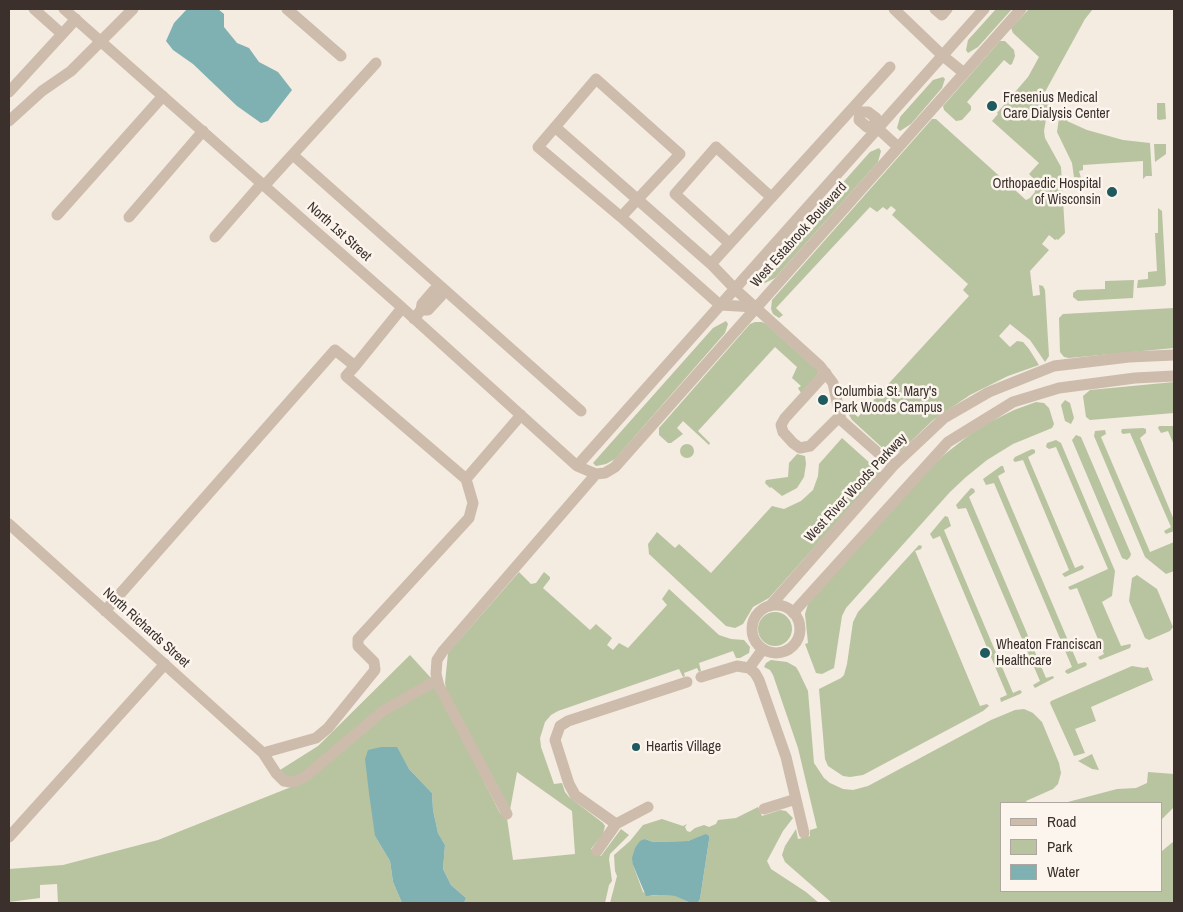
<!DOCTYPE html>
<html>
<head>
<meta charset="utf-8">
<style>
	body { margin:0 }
	#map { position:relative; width:1183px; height:912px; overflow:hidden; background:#f4ebe1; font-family:"Archivo Narrow",sans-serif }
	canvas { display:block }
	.frame { position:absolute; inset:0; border:10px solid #3b302b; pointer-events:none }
	.legend { position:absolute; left:1000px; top:802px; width:162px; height:90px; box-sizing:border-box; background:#fbf5ee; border:1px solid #aea6a0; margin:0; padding:6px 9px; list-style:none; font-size:15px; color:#3b302b }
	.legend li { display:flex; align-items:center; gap:10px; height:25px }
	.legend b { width:25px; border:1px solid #aea6a0 }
</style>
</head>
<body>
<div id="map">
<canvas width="1183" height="912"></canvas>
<div class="frame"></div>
<ul class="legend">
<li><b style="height:6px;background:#cdbbac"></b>Road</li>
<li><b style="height:14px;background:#b8c4a0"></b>Park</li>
<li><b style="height:14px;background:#7fb0b2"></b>Water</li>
</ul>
</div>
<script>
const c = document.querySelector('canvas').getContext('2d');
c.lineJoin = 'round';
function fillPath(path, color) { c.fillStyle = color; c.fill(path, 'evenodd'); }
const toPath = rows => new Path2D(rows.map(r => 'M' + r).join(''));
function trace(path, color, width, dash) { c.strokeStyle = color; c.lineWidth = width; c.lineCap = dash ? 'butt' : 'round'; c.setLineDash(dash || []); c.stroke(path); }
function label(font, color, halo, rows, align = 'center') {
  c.font = font + ' "Archivo Narrow",sans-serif'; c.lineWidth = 5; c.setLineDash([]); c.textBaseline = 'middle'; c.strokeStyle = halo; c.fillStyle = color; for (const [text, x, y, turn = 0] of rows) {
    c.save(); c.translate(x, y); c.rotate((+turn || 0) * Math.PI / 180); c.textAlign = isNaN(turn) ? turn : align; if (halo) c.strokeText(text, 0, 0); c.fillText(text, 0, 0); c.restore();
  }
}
fillPath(toPath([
	[996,9,1012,9,978,47,968,53,966,50,968,40],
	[1029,9,1093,9,1085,19,1045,92,1050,96,1044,131,1045,138,1061,167,1065,233,1058,240,1057,239,1055,240,1049,235,1042,244,1049,250,1030,271,1033,296,1040,295,1039,285,1043,286,1045,290,1049,356,1045,362,1030,340,1010,324,999,336,1010,347,1017,341,1023,342,1029,349,1039,365,1008,376,970,395,933,420,901,451,894,454,888,453,852,420,849,415,852,412,858,417,969,296,963,290,968,284,892,215,896,210,891,206,887,210,883,207,877,212,870,207,776,308,783,315,779,318,773,314,771,309,772,300,932,119,936,119,1026,200,1030,198,1035,192,1034,179,1029,174,1039,163,992,121,998,114,997,113,1028,77,1039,57,1013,33,1011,28],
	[1000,41,1005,41,1014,50,1015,56,1012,64,1010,65,1004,60,967,102,971,106,971,110,962,120,956,121,944,110,943,106],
	[943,77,945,79,942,88,911,124,900,131,897,128,900,117,933,80],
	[1157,103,1165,103,1166,119,1159,120,1157,119],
	[1063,108,1071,111,1067,121,1087,130,1123,140,1150,143,1152,176,1146,176,1143,179,1143,161,1083,165,1083,170,1079,171,1081,178,1074,177,1072,163,1057,132,1060,111],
	[1154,144,1166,144,1166,154,1155,162],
	[879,148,881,151,878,162,775,278,763,284,761,283,765,270,870,152],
	[1158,208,1162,211,1166,284,1164,286,1137,288,1138,280,1148,279,1148,272,1157,271,1155,233,1158,233],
	[1134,280,1133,298,1078,301,1073,297,1073,293,1077,290,1105,289,1105,281],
	[1174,308,1174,348,1069,358,1064,357,1060,352,1059,318,1063,314],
	[726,321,728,324,725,333,615,459,606,464,596,466,593,463,713,328],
	[755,322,762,322,766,324,818,371,818,374,801,393,798,388,801,386,792,378,797,367,775,347,698,431,710,443,709,445,683,421,677,428,683,434,671,443,668,443,659,435,659,428,750,324],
	[1174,382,1174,413,1090,420,1086,417,1083,396,1090,390],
	[1065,400,1070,403,1074,418,1071,424,1065,421,1061,405],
	[1036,402,1044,403,1049,408,1054,424,1052,428,1013,444,987,460,966,477,950,492,846,608,842,616,834,668,822,674,816,673,805,644,808,643,805,614,808,604,929,469,945,454,968,436,986,424,1014,410],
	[1159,426,1174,426,1174,445,1168,431,1161,433,1158,428],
	[1143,428,1146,429,1146,433,1140,438,1174,520,1174,531,1166,534,1164,531,1171,527,1130,433,1123,434,1121,432,1122,429],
	[1105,430,1106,434,1101,437,1150,552,1174,542,1174,571,1166,574,1145,557,1094,436,1095,431],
	[1076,435,1081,437,1131,554,1130,557,1127,560,1122,558,1072,440],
	[842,438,881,473,769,598,753,607,743,624,735,628,726,626,649,554,648,544,657,532,675,548,679,544,711,573,772,506,784,509,801,501,813,490,818,476,819,464],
	[1056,440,1061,443,1115,571,1112,596,1102,602,1121,646,1130,644,1131,645,1130,648,1100,660,1098,657,1104,654,1077,588,1070,590,1068,587,1108,569,1056,447,1049,449,1046,447,1047,443],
	'680 451a7 7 0 1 1 14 0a7 7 0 1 1-14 0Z',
	[1032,449,1035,450,1035,453,1028,457,1075,568,1082,565,1084,567,1083,569,1065,577,1062,574,1069,570,1023,460,1015,462,1013,460,1015,457],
	[797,454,805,456,806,464,804,477,797,488,782,496,771,487,770,488,765,483,766,480,788,477,789,463],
	[1001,466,1003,466,1005,472,998,476,1078,664,1085,662,1087,664,1086,666,1068,674,1065,672,1066,670,1072,667,994,483,986,485,983,479],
	[971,488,974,489,975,492,969,497,1046,678,1053,676,1054,678,1035,688,1033,685,1040,681,966,508,958,509,956,505],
	[945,516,948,517,951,526,944,530,1013,693,1020,690,1022,692,1020,694,1001,702,1000,698,1007,695,940,536,933,539,930,534],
	[919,545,922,546,921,549,915,551,916,553,980,706,987,704,989,706,983,711,863,775,850,777,843,776,828,766,825,759,819,689,841,678,844,675,847,664,853,622,858,612],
	[519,572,531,584,536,583,544,572,550,577,550,579,543,588,590,630,596,624,597,625,612,638,607,645,613,650,619,643,628,648,667,605,662,599,669,589,719,635,731,639,744,640,750,647,749,653,740,658,736,658,733,651,699,663,701,671,699,672,697,668,684,673,685,676,683,677,679,669,558,711,551,715,545,722,540,738,541,747,554,784,562,783,565,792,569,797,603,823,605,826,603,834,591,849,601,856,621,829,629,835,610,854,609,859,612,881,609,885,605,903,464,903,466,898,451,885,443,869,445,845,438,833,433,810,432,793,409,769,396,747,381,747,375,836,390,861,393,882,402,903,58,903,57,884,40,885,40,898,9,902,9,869,63,865,158,840,296,785,280,770,318,746,410,655,431,678,500,813,507,818,513,860,575,854,572,811,517,772,510,810,447,694,445,683,448,653],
	[1137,575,1157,589,1173,627,1170,631,1149,640,1145,638,1129,601,1132,578],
	'758 629a17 17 0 1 1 34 0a17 17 0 1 1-34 0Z',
	[771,660,787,662,796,667,799,672,808,691,814,763,824,778,830,783,843,789,853,790,868,786,991,720,1015,710,1024,709,1033,713,1042,722,1059,763,1061,773,1058,784,1053,789,1026,801,1027,803,1002,803,1002,891,1162,891,1162,851,1174,841,1174,903,832,903,785,862,782,855,785,846,796,829,798,839,810,836,810,830,817,828,798,748,773,675,770,670,764,667,766,663],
	[1132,666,1144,668,1148,667,1153,680,1091,707,1096,721,1075,729,1085,753,1074,756,1050,703,1051,701],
	[1092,754,1099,770,1092,769,1078,761],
	[1148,772,1174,774,1174,807,1162,819,1162,803,1064,803,1117,789,1136,788,1147,783],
	[758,807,762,816,780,810,786,811,793,818,783,831,767,861,771,869,806,892,819,903,697,903,700,899,709,840,709,836,706,835,688,841,653,842,645,839,633,865,643,892,651,896,659,895,676,896,691,903,610,903,617,876,615,871,614,855,630,841,643,825,662,819,683,826,687,824,685,827,687,831,690,832,695,828,704,825,709,827,716,824,718,820,736,818]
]), '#b8c4a0');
fillPath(toPath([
	[187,9,218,9,224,14,224,27,237,43,249,48,259,62,278,72,292,90,268,121,261,123,237,106,193,64,173,50,166,41,174,23],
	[381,747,397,747,409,769,432,793,433,810,438,833,445,845,443,869,451,885,466,898,464,903,402,903,393,882,390,861,375,836,369,793,365,759,368,750],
	[706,834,709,836,709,840,700,899,698,902,691,903,675,896,659,895,646,896,633,865,632,858,635,848,640,841,645,839,653,842,688,841]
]), '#7fb0b2');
trace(toPath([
	[34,9,62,34],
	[64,9,397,303,577,466,596,474],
	[287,9,341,56],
	[894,9,943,56,964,73],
	[935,9,942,15,947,9],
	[9,92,76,19],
	[854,107,860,112,868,112,876,118,874,125],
	[860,112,859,120,867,127,874,125],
	[9,121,42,91,71,71,133,9],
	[874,125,898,147],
	[555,127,711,264,735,289,820,366,833,383,841,420,893,466],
	[293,155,581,411],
	[264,186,376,63],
	[57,215,163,96],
	[129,217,203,131],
	[621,217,680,154,596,79,538,147,621,217,720,305,755,307],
	[215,237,262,183],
	[729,243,675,194,716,147,771,197],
	[711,264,890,67],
	[414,319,421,310,422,304,434,290,441,290,441,296,428,310,421,310],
	[355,366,346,376,466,479,521,415],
	[826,373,785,418,781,425,783,432,793,443,800,448,810,446,840,416],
	[577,466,984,9],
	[596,474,605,473,615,467,1021,9],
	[9,524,263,753,276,773,284,781,290,782,297,781,306,776,383,711,437,680],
	'752 629a24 24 0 1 1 48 0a24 24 0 1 1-48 0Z',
	[770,606,893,466,944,418,989,392,1054,366,1129,357,1174,355],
	[105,611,335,350,355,366,402,308],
	[793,613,948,442,1013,402,1059,388,1135,378,1174,376],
	[749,668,755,673,759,680,786,757,804,833],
	[701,677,737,666,749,668,763,649],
	[263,753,316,738,328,728,375,670,374,662,358,646,358,639,469,518,473,503,466,479],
	[764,809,796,799],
	[507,814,439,686,436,674,437,660,443,651,596,474],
	[616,824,575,795,569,784,555,740,560,726,568,721,687,682],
	[9,837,165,664],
	[597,851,616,824,648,807]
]), '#cdbbac', 11);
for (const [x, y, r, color] of [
	[992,106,6,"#1f5a5e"],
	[1112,192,6,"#1f5a5e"],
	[823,400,6,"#1f5a5e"],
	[985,653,6,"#1f5a5e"],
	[636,747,5,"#1f5a5e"]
]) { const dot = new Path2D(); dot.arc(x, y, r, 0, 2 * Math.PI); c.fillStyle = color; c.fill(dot); trace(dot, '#fbf5ee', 2); }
label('14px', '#3b302b', '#fbf5ee', [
	["Fresenius Medical",1003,98],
	["Care Dialysis Center",1003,114],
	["Orthopaedic Hospital",1101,184,"right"],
	["of Wisconsin",1101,200,"right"],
	["Columbia St. Mary's",834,392],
	["Park Woods Campus",834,408],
	["Wheaton Franciscan",996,645],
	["Healthcare",996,661],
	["Heartis Village",646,747]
], 'left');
label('14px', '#3b302b', '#fbf5ee', [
	["North 1st Street",339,232,42],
	["West Estabrook Boulevard",799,235,-48],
	["West River Woods Parkway",856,488,-47],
	["North Richards Street",146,628,42]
]);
</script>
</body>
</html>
